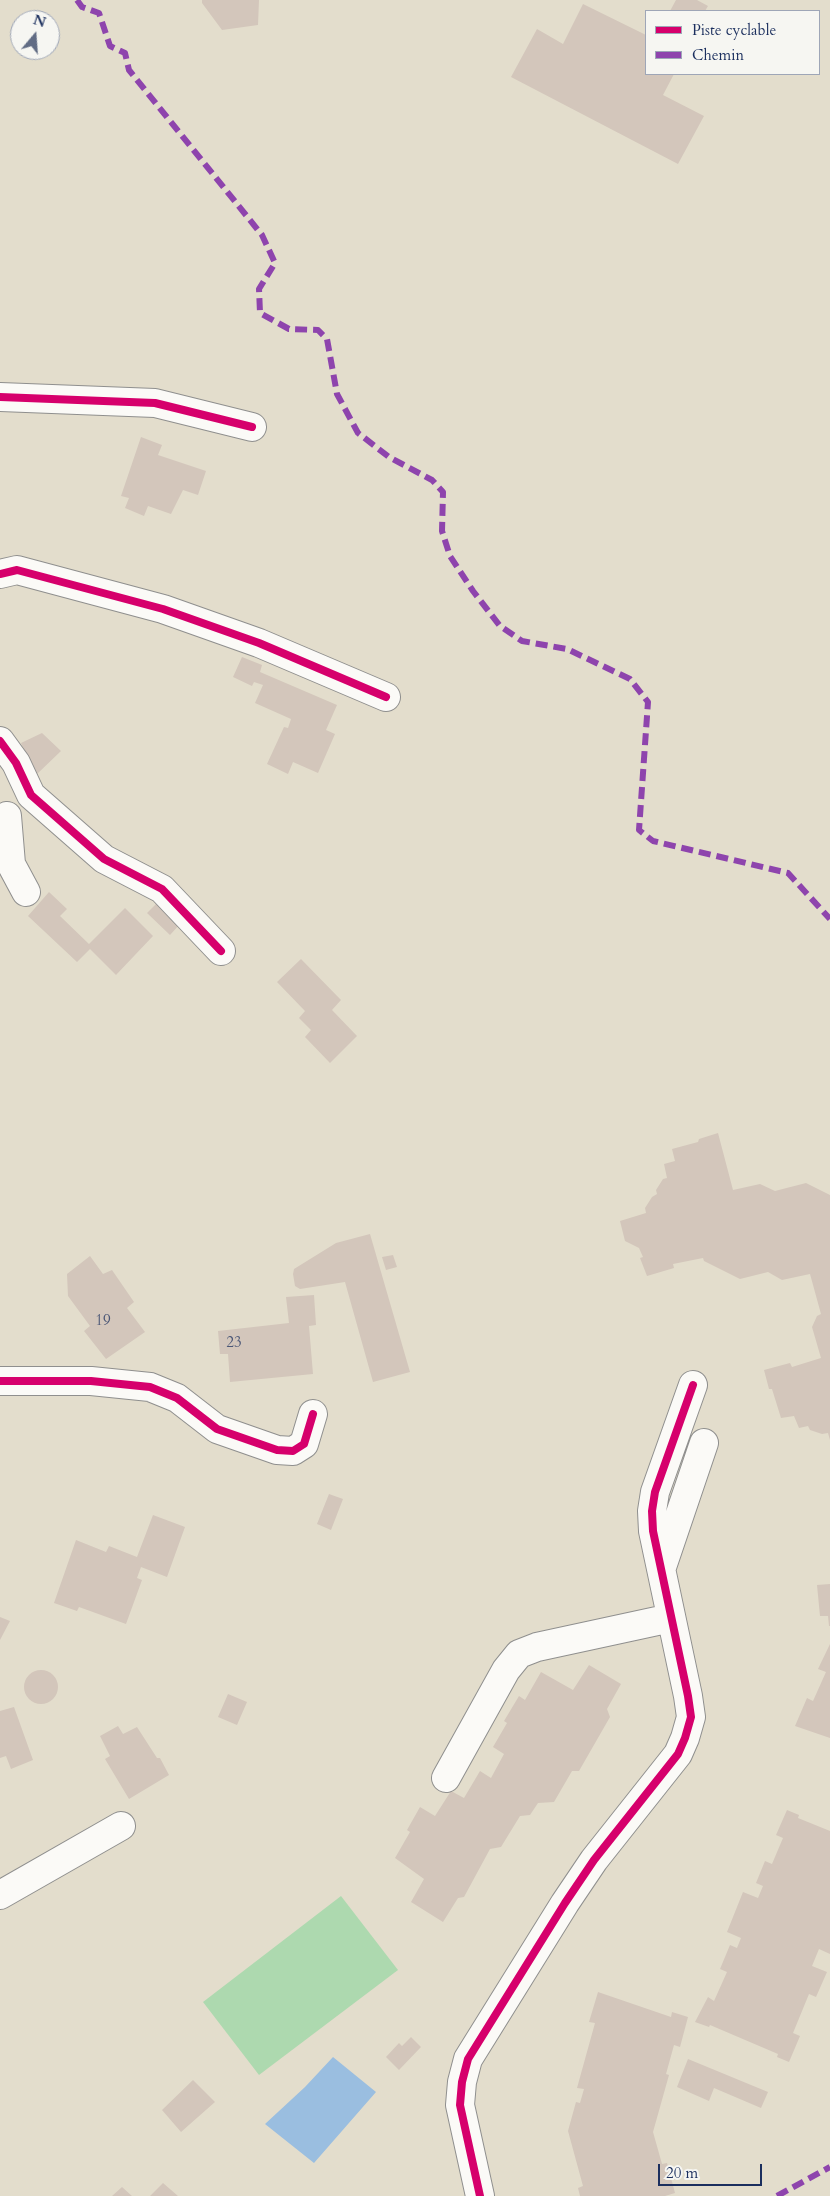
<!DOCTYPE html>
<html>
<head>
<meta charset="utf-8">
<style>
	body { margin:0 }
	#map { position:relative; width:830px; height:2196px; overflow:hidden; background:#e3ddcc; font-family:Cardo,serif }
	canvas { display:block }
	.legend { position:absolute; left:645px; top:10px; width:175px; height:65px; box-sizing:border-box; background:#f6f6f2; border:1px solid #9ea6b7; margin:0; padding:6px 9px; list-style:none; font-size:15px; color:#1b2f5e }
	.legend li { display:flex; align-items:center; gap:10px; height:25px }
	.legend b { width:25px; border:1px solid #9ea6b7 }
	.north { position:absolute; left:10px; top:10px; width:50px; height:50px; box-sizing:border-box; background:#f6f6f2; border:1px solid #9ea6b7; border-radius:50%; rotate:18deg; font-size:14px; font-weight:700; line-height:20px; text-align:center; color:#1b2f5e }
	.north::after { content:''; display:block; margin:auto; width:18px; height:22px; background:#616c84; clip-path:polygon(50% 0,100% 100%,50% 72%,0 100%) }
	.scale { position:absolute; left:658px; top:2164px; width:104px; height:22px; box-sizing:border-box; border:2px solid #1b2f5e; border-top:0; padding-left:6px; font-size:15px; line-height:18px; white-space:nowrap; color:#1b2f5e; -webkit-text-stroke:4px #f6f6f2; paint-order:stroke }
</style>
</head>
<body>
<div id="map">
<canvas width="830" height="2196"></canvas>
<ul class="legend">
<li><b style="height:6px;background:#d6006c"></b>Piste cyclable</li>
<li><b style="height:6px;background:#8e44ad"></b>Chemin</li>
</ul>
<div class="north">N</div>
<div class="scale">20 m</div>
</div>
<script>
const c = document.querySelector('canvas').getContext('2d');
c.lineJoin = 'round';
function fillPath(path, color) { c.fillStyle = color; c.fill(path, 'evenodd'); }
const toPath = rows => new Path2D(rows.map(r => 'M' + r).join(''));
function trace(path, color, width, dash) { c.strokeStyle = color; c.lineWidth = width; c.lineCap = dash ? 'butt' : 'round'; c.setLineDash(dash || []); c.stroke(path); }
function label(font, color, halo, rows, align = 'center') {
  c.font = font + ' Cardo,serif'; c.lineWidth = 4.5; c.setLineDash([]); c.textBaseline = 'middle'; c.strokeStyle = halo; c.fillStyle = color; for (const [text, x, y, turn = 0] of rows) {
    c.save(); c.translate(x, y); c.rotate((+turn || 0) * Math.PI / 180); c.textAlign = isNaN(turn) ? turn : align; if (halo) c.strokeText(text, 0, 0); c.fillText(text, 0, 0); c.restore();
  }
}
fillPath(toPath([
	[341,1896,398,1970,259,2075,203,2002]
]), '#add9af');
fillPath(toPath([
	[333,2057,376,2092,314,2163,265,2124,305,2087]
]), '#9abee0');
fillPath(toPath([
	[202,0,259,0,258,25,222,30,202,3],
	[676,0,697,0,708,6,705,11,670,11],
	[583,4,646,35,646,74,674,74,663,95,704,116,678,164,511,77,537,29,563,44],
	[141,437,162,445,158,455,206,471,198,495,183,490,171,514,148,506,144,516,125,508,129,498,121,496],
	[242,657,262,665,260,672,337,705,326,730,335,734,318,773,293,762,288,774,267,764,284,727,288,728,291,719,255,703,263,685,254,682,252,686,233,677],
	[42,733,61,751,36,775,21,743],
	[49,892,67,909,60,916,89,944,125,908,153,936,116,975,90,949,77,962,28,916],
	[157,903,180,924,170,935,147,913],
	[301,959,341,1000,332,1010,357,1036,330,1063,305,1037,311,1030,299,1018,305,1011,277,982],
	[718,1133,733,1190,760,1184,775,1191,806,1183,830,1195,830,1440,828,1433,822,1434,810,1430,808,1426,799,1428,794,1416,781,1418,772,1389,769,1389,764,1370,790,1363,792,1367,821,1358,812,1327,817,1316,821,1314,810,1274,782,1280,768,1272,740,1279,704,1261,703,1258,673,1264,674,1268,647,1276,640,1258,643,1257,639,1248,625,1241,620,1221,646,1213,645,1208,652,1197,657,1194,656,1190,663,1179,667,1178,664,1164,675,1161,672,1149,698,1142,699,1139],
	[370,1234,410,1372,373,1382,345,1282,300,1289,295,1286,293,1274,294,1269,336,1243],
	[393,1255,397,1267,386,1270,382,1257],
	[90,1256,103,1274,112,1270,134,1302,127,1308,145,1332,106,1359,84,1331,90,1326,68,1296,67,1274],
	[314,1295,316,1325,309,1326,313,1374,230,1382,228,1354,220,1354,218,1331,289,1323,286,1297],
	[329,1494,343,1499,331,1530,317,1524],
	[153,1515,185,1527,167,1577,141,1567,137,1578,142,1580,126,1624,79,1607,77,1611,54,1603,76,1540,106,1552,109,1546,137,1557],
	[830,1584,830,1626,829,1626,828,1616,820,1616,817,1585],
	[0,1617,10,1621,0,1640],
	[830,1644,830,1738,795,1726,807,1698,813,1701,826,1672,818,1669],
	[589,1665,621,1684,607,1709,610,1717,579,1771,572,1771,554,1802,538,1803,530,1815,520,1816,501,1847,490,1849,464,1897,458,1898,443,1922,411,1902,424,1879,395,1858,410,1832,407,1830,420,1807,435,1816,451,1791,464,1798,480,1771,491,1778,504,1754,493,1747,507,1723,504,1721,519,1696,525,1700,541,1672,573,1690],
	'24 1687a17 17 0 1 1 34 0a17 17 0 1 1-34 0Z',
	[228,1694,247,1702,237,1725,218,1717],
	[14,1707,33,1760,11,1769,6,1756,0,1758,0,1711],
	[118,1726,123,1734,137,1727,157,1758,160,1758,169,1775,129,1799,105,1759,110,1756,100,1736],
	[787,1810,799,1815,798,1818,830,1831,830,1954,819,1949,812,1966,827,1972,816,1997,809,1994,793,2033,800,2036,789,2062,777,2057,778,2054,710,2025,709,2027,695,2022,708,1997,714,2001,727,1972,720,1969,730,1945,737,1948,741,1938,727,1932,743,1892,758,1898,763,1886,756,1883,765,1861,772,1864,783,1838,776,1835],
	[598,1992,671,2017,672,2012,688,2017,680,2047,674,2045,666,2074,669,2075,653,2132,662,2164,667,2163,675,2193,665,2196,580,2196,578,2188,583,2186,568,2131,576,2102,580,2103,584,2089,577,2088,595,2023,589,2022],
	[411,2037,421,2047,399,2070,386,2057,399,2043,402,2046],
	[688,2059,768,2092,761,2108,714,2088,709,2101,677,2087],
	[193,2080,215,2102,181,2132,162,2110],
	[163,2183,178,2196,150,2196],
	[122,2187,132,2196,112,2196]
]), '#d3c6bb');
const minor = toPath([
	[0,397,155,403,252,427],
	[0,574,17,570,163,609,259,643,386,697],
	[0,741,16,763,31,795,104,859,162,889,221,951],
	[7,816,11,864,26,892],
	[0,1381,91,1381,150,1387,177,1398,217,1429,277,1450,293,1451,304,1444,313,1414],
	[662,1567,704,1443],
	[446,1778,506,1670,519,1654,537,1647,671,1618],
	[0,1895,121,1826],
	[480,2196,460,2105,462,2082,468,2059,565,1903,594,1860,678,1754,685,1738,691,1717,688,1696,653,1531,652,1511,655,1492,693,1385]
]);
trace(minor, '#8f8f8e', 30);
trace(minor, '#fbfaf7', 28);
trace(toPath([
	[77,0,82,7,99,13,110,46,125,53,129,70,262,235,275,263,259,289,260,313,289,329,318,330,327,339,337,394,358,433,389,457,432,480,443,492,442,531,450,556,473,591,500,626,522,641,567,649,630,679,648,702,639,830,653,841,788,873,830,919],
	[777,2196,830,2167]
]), '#8e44ad', 6, [12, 6]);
trace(toPath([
	[0,397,155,403,252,427],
	[0,574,17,570,163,609,259,643,386,697],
	[0,741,16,763,31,795,104,859,162,889,221,951],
	[0,1381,91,1381,150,1387,177,1398,217,1429,277,1450,293,1451,304,1444,313,1414],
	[480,2196,460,2105,462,2082,468,2059,565,1903,594,1860,678,1754,685,1738,691,1717,688,1696,653,1531,652,1511,655,1492,693,1385]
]), '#d6006c', 8);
label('15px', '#4a5676', null, [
	["19",103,1322],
	["23",234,1344]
]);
</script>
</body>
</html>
